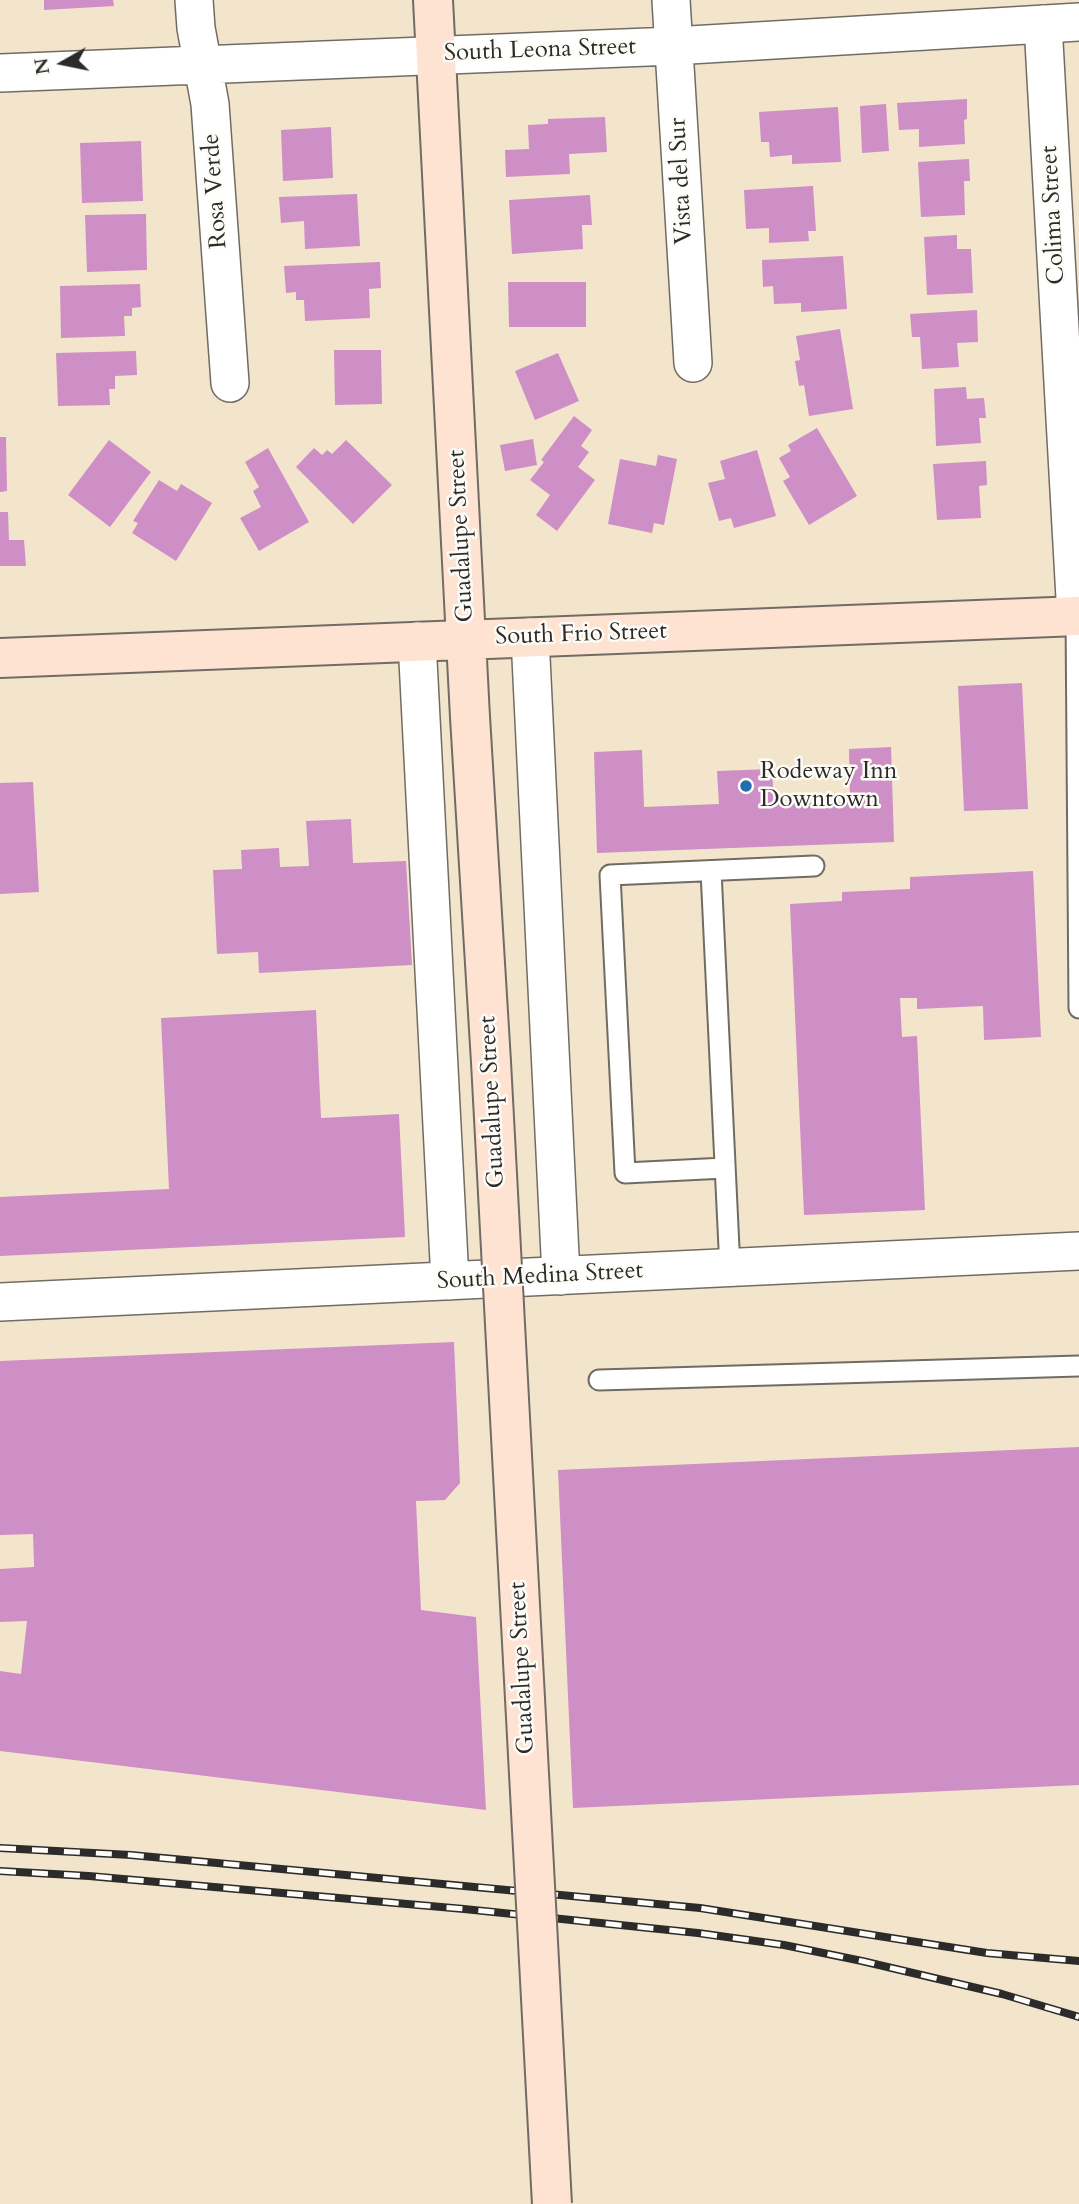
<!DOCTYPE html>
<html>
<head>
<meta charset="utf-8">
<style>
	body { margin:0 }
	#map { position:relative; width:1079px; height:2204px; overflow:hidden; background:#f3e5cb; font-family:Cardo,serif }
	canvas { display:block }
	.north { position:absolute; left:28px; top:28px; width:70px; height:70px; -webkit-text-stroke:5px #fdfcf7; paint-order:stroke; rotate:261deg; font-size:19px; font-weight:700; line-height:28px; text-align:center; color:#2b2b2b }
	.north::after { content:''; display:block; margin:auto; width:24px; height:32px; background:#2b2b2b; clip-path:polygon(50% 0,100% 100%,50% 72%,0 100%) }
</style>
</head>
<body>
<div id="map">
<canvas width="1079" height="2204"></canvas>
<div class="north">N</div>
</div>
<script>
const c = document.querySelector('canvas').getContext('2d');
c.lineJoin = 'round';
function fillPath(path, color) { c.fillStyle = color; c.fill(path, 'evenodd'); }
const toPath = rows => new Path2D(rows.map(r => 'M' + r).join(''));
function trace(path, color, width, dash) { c.strokeStyle = color; c.lineWidth = width; c.lineCap = dash ? 'butt' : 'round'; c.setLineDash(dash || []); c.stroke(path); }
function label(font, color, halo, rows, align = 'center') {
  c.font = font + ' Cardo,serif'; c.lineWidth = 5; c.setLineDash([]); c.textBaseline = 'middle'; c.strokeStyle = halo; c.fillStyle = color; for (const [text, x, y, turn = 0] of rows) {
    c.save(); c.translate(x, y); c.rotate((+turn || 0) * Math.PI / 180); c.textAlign = isNaN(turn) ? turn : align; if (halo) c.strokeText(text, 0, 0); c.fillText(text, 0, 0); c.restore();
  }
}
fillPath(toPath([
	[44,0,113,0,114,6,44,10],
	[967,99,967,119,964,120,965,144,919,147,919,129,899,130,897,103],
	[886,104,889,151,862,153,860,106],
	[838,107,841,162,792,164,792,155,770,157,769,142,761,142,759,112],
	[605,117,607,152,569,154,570,174,506,177,505,150,529,149,528,125,548,124,548,119],
	[331,127,333,178,283,181,281,130],
	[141,141,143,201,82,203,80,143],
	[969,159,970,181,964,181,965,215,921,217,918,162],
	[813,186,816,231,808,231,809,241,769,243,769,228,746,229,744,190],
	[357,194,360,246,305,249,304,221,281,223,279,197],
	[590,195,592,225,582,225,583,249,512,254,509,200],
	[146,214,147,270,87,272,85,215],
	[957,235,957,249,971,249,973,293,927,295,924,237],
	[843,256,847,309,801,312,801,303,774,304,773,286,763,287,762,260],
	[380,262,381,288,369,289,370,318,305,321,304,300,296,300,296,292,286,293,284,266],
	[508,282,586,282,586,327,509,327],
	[140,284,141,307,132,308,132,316,124,316,125,336,61,338,60,286],
	[977,310,978,342,957,343,959,367,922,369,920,337,912,337,910,314],
	[840,329,853,409,809,416,804,385,799,386,795,361,800,360,796,336],
	[334,350,381,350,382,404,335,405],
	[136,351,137,375,115,376,115,389,109,389,110,405,58,406,56,353],
	[558,353,579,401,535,420,515,371],
	[966,387,967,399,984,398,986,418,979,418,981,443,936,446,934,389],
	[574,416,592,430,581,446,589,452,578,467,595,480,557,531,536,515,550,495,530,480,544,462,541,460],
	[817,428,857,496,809,525,783,481,790,477,779,458,791,451,788,445],
	[0,437,6,437,7,491,0,492],
	[533,439,537,465,505,471,500,445],
	[109,440,151,472,110,527,68,495],
	[346,440,392,485,353,524,296,467,314,448,322,455,327,450,332,454],
	[268,448,309,522,259,551,240,518,261,507,253,491,259,487,245,462],
	[757,450,776,516,734,528,731,518,719,521,708,483,725,479,720,461],
	[658,455,677,459,664,525,654,523,652,533,608,524,620,459,656,466],
	[986,461,987,485,979,486,981,518,937,520,933,464],
	[159,480,177,491,181,484,212,503,176,561,132,533,138,523,133,521],
	[0,512,8,512,9,540,24,540,26,566,0,566],
	[1022,683,1028,809,964,811,958,686],
	[891,747,894,842,597,853,594,752,642,750,644,807,719,804,717,771,772,769,774,804,850,802,849,749],
	[33,782,39,892,0,894,0,783],
	[351,819,353,863,406,861,412,965,259,973,258,952,217,954,213,870,242,869,241,850,279,848,280,867,309,866,306,821],
	[1033,871,1041,1037,984,1040,983,1006,917,1009,917,998,900,998,902,1037,917,1036,925,1210,804,1215,790,904,842,901,842,892,910,889,910,877],
	[316,1010,321,1118,399,1114,405,1237,0,1256,0,1197,169,1189,161,1018],
	[454,1342,460,1483,445,1500,416,1501,421,1610,476,1617,486,1810,0,1751,0,1671,21,1674,27,1621,0,1622,0,1569,34,1567,34,1564,33,1534,0,1535,0,1361],
	[1079,1447,1079,1785,573,1808,558,1470]
]), '#ce8ec6');
const lane = toPath([
	[1076,616,1079,1008],
	[711,871,730,1269],
	[725,1168,625,1173,610,875,814,866],
	[599,1380,1079,1366]
]);
const street = toPath([
	[194,0,196,28,210,104,230,383],
	[671,0,693,363],
	[1043,24,1076,616],
	[0,73,673,46,1079,22],
	[530,637,561,1276],
	[417,641,450,1281],
	[0,1302,1079,1251]
]);
const secondary = toPath([
	[433,0,470,717],
	[0,658,1079,616]
]);
trace(lane, '#716c63', 23);
trace(street, '#716c63', 40);
trace(secondary, '#716c63', 42);
trace(lane, '#fff', 19);
trace(street, '#fff', 37);
trace(secondary, '#fee3d2', 38);
const rail = toPath([
	[0,1848,131,1855,700,1908,987,1953,1079,1961],
	[0,1871,89,1876,464,1909,698,1933,784,1945,862,1961,1002,1994,1079,2017]
]);
trace(rail, '#2b2b2b', 8);
trace(rail, '#fdfcf7', 5, [16]);
const secondaryBridge = toPath([
	[470,717,491,1062,552,2204]
]);
trace(secondaryBridge, '#716c63', 42, []);
trace(secondaryBridge, '#fee3d2', 38);
for (const [x, y, r, color] of [
	[746,786,7,"#1f6fb2"]
]) { const dot = new Path2D(); dot.arc(x, y, r, 0, 2 * Math.PI); c.fillStyle = color; c.fill(dot); trace(dot, '#fdfcf7', 2.5); }
label('24px', '#2b2b2b', '#fdfcf7', [
	["South Leona Street",540,51,-2],
	["Vista del Sur",682,181,-93],
	["Rosa Verde",216,191,-94],
	["Colima Street",1054,215,-93],
	["Guadalupe Street",462,536,-93],
	["South Frio Street",581,635,-2],
	["Guadalupe Street",493,1102,-93],
	["South Medina Street",540,1277,-3],
	["Guadalupe Street",523,1668,-93]
]);
label('24px', '#2b2b2b', '#fdfcf7', [
	["Rodeway Inn",760,772],
	["Downtown",760,800]
], 'left');
</script>
</body>
</html>
